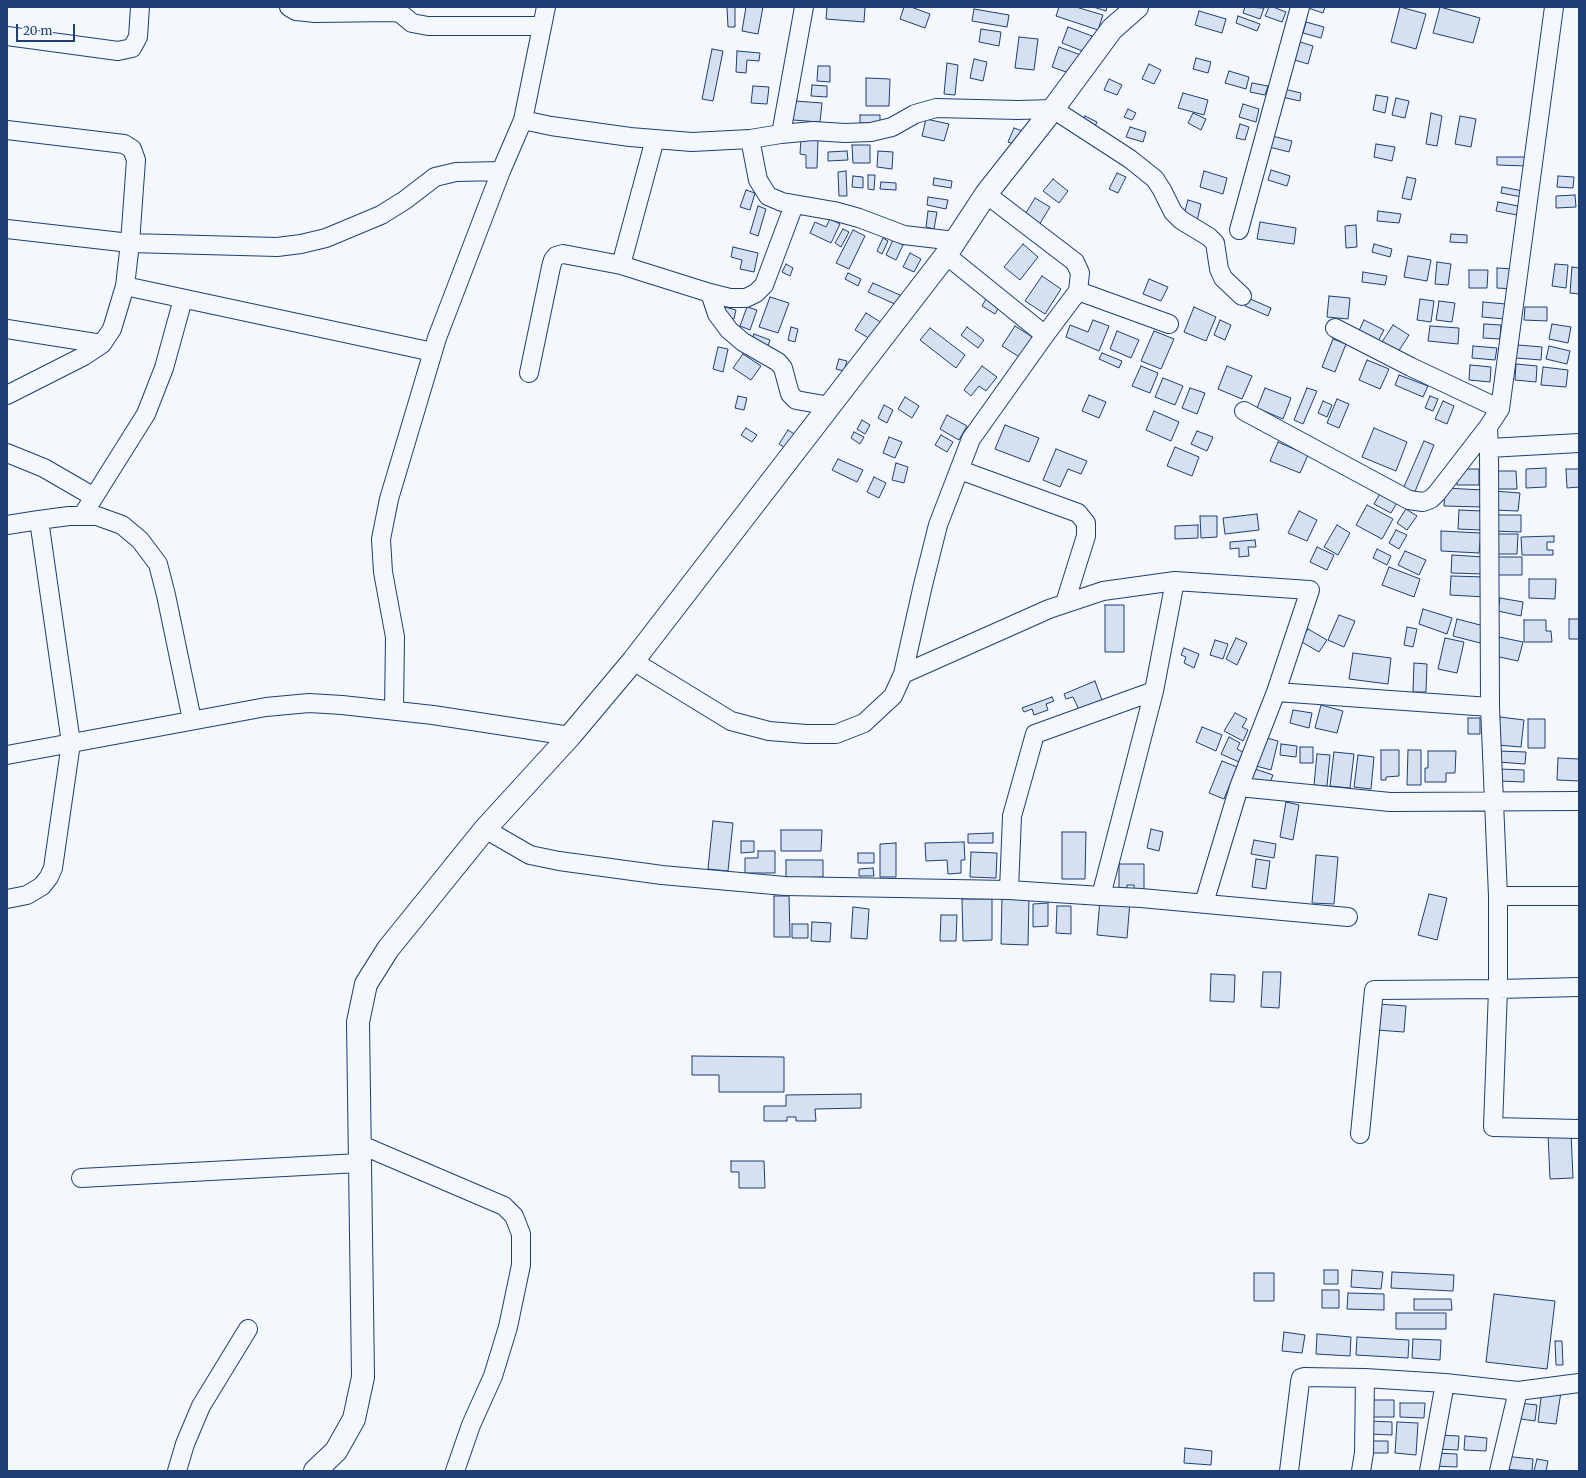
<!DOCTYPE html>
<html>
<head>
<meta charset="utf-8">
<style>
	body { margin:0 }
	#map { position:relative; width:1586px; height:1478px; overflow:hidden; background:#f4f7fb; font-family:Merriweather,serif }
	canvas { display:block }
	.frame { position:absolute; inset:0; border:8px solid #1d3f73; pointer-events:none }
	.scale { position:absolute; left:16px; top:24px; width:59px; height:18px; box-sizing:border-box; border:2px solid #1d3f73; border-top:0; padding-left:5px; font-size:12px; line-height:14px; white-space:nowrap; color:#1d3f73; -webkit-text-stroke:3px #f4f7fb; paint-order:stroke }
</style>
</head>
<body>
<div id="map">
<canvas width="1586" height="1478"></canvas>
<div class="frame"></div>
<div class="scale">20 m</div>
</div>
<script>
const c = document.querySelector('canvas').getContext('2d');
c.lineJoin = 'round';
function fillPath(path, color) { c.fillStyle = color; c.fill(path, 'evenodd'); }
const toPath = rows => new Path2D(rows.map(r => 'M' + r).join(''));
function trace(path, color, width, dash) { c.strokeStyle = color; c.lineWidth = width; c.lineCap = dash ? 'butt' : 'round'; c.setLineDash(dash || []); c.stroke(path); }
const building = toPath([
	[727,7,735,7,735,27,728,27,727,7],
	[746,7,763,7,758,34,742,31,746,7],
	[827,7,865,7,864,22,826,19,827,7],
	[904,7,911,7,930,14,925,28,900,19,904,7],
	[1059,7,1076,7,1103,15,1098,30,1056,16,1059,7],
	[1093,7,1107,7,1106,11,1093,7],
	[1245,7,1264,8,1260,19,1243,13,1245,7],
	[1269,7,1273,7,1286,12,1282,22,1265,16,1269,7],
	[1308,7,1325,7,1323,13,1308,8,1308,7],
	[1400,7,1426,14,1416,49,1391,42,1400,7],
	[1440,7,1480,18,1473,43,1433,33,1440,7],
	[974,9,1009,15,1007,27,972,21,974,9],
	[1199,11,1226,19,1222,33,1195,25,1199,11],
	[1238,16,1260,24,1257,31,1236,23,1238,16],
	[1306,22,1324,27,1321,38,1303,33,1306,22],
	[1068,27,1092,36,1085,52,1062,43,1068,27],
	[981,29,1001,32,999,46,979,42,981,29],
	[1019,37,1038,39,1034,70,1015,68,1019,37],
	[1297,41,1313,46,1308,64,1291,59,1297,41],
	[1059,47,1086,57,1080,77,1052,67,1059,47],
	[712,49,723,51,713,101,702,99,712,49],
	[737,51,760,53,759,61,747,60,746,73,736,72,737,51],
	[1196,58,1211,62,1208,73,1193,69,1196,58],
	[974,59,987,62,983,81,970,78,974,59],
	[947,63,958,65,955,95,944,94,947,63],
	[1149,64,1161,70,1154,84,1142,79,1149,64],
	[818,66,830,66,830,82,817,81,818,66],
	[1229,71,1249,77,1246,89,1225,83,1229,71],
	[866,78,890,79,889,106,866,106,866,78],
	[1109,79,1122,85,1117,95,1104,90,1109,79],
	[1252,83,1268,86,1265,95,1250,92,1252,83],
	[812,85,827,86,827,97,811,96,812,85],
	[753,86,769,87,767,104,751,103,753,86],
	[1284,89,1301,93,1300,101,1282,97,1284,89],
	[1183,93,1208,100,1204,115,1178,108,1183,93],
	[1376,95,1388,97,1385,113,1373,110,1376,95],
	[1396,98,1409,101,1405,118,1392,115,1396,98],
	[795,101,822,103,820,122,793,120,795,101],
	[1243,104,1259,109,1256,122,1239,117,1243,104],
	[1128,109,1136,113,1132,120,1124,117,1128,109],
	[1193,113,1206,119,1201,130,1188,123,1193,113],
	[1431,113,1442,116,1437,146,1426,144,1431,113],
	[860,115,880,115,880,123,860,123,860,115],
	[1085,116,1097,122,1091,135,1079,129,1085,116],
	[1460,116,1476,119,1471,147,1455,144,1460,116],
	[926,119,949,124,944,141,922,136,926,119],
	[1240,124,1249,127,1245,140,1236,138,1240,124],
	[1130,127,1146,132,1143,142,1126,137,1130,127],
	[1014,128,1034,135,1029,149,1008,142,1014,128],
	[1272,136,1292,141,1289,152,1269,147,1272,136],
	[801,139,818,139,817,168,806,168,806,155,800,154,801,139],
	[1376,144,1395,147,1392,161,1374,157,1376,144],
	[852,145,870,145,870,163,853,163,852,145],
	[847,151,848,160,828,161,828,152,847,151],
	[878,151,893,152,892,169,877,167,878,151],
	[1497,157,1527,157,1527,166,1497,165,1497,157],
	[1271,170,1290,176,1287,186,1268,180,1271,170],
	[846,171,847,196,839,196,838,172,846,171],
	[1204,171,1227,178,1223,194,1200,187,1204,171],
	[1117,173,1126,177,1118,193,1109,189,1117,173],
	[868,175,875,175,874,190,868,189,868,175],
	[853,176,863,177,863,188,852,187,853,176],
	[1558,176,1574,177,1573,188,1557,187,1558,176],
	[1407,177,1416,179,1411,200,1402,198,1407,177],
	[934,178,952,181,951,188,933,185,934,178],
	[1053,179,1068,191,1059,203,1043,191,1053,179],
	[881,182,896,183,896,190,880,189,881,182],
	[1502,187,1523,191,1522,197,1501,193,1502,187],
	[746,190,755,193,750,210,740,207,746,190],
	[1575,195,1576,207,1556,208,1556,196,1575,195],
	[928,197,948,200,946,209,927,205,928,197],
	[1035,198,1050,207,1036,230,1021,221,1035,198],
	[1188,200,1201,204,1197,221,1183,218,1188,200],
	[1498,202,1518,206,1517,215,1496,211,1498,202],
	[758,206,766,209,758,236,750,233,758,206],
	[928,211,937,212,934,229,926,227,928,211],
	[1378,211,1401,214,1399,223,1377,221,1378,211],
	[830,219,840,224,831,243,810,233,815,222,826,227,830,219],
	[1260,222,1296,228,1294,244,1257,239,1260,222],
	[1356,225,1357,247,1346,248,1345,226,1356,225],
	[843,229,849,232,841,247,835,243,843,229],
	[853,230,865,236,849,269,836,263,853,230],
	[1451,234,1467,235,1467,243,1450,242,1451,234],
	[883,238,888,241,882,254,877,251,883,238],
	[893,240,903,245,896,260,886,255,893,240],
	[1023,244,1038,257,1020,280,1004,267,1023,244],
	[1374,244,1392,249,1390,257,1372,252,1374,244],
	[733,247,758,253,754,272,740,269,742,260,731,257,733,247],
	[910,253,921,259,914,272,903,267,910,253],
	[1408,256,1431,260,1427,281,1404,277,1408,256],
	[1437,262,1451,264,1448,285,1435,284,1437,262],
	[786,264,793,268,790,276,782,272,786,264],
	[1555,264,1568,265,1566,288,1552,286,1555,264],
	[1572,267,1579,268,1579,294,1570,293,1572,267],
	[1497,268,1514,269,1513,289,1497,288,1497,268],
	[1469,270,1488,270,1487,288,1469,288,1469,270],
	[1363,272,1387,276,1385,285,1362,282,1363,272],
	[848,273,861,279,858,286,845,279,848,273],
	[1042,276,1061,289,1045,314,1025,301,1042,276],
	[1149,279,1168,287,1161,301,1143,294,1149,279],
	[873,283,902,296,897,305,868,292,873,283],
	[1329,296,1350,298,1348,319,1327,317,1329,296],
	[770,297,789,303,778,333,759,327,770,297],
	[1248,298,1271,308,1268,316,1245,306,1248,298],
	[986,299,999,307,995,314,982,306,986,299],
	[1420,299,1434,301,1431,322,1417,320,1420,299],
	[1439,301,1455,303,1452,322,1436,320,1439,301],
	[1483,302,1506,304,1505,319,1482,317,1483,302],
	[725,307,736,310,734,319,723,316,725,307],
	[747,307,757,310,750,330,740,326,747,307],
	[1194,307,1216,317,1206,341,1184,332,1194,307],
	[1525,307,1547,307,1547,321,1524,320,1525,307],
	[866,313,887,326,877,343,855,330,866,313],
	[1093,320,1109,326,1099,351,1066,337,1070,325,1088,332,1093,320],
	[1220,320,1231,325,1225,340,1214,335,1220,320],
	[1364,320,1384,330,1376,345,1357,335,1364,320],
	[1484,324,1501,325,1500,339,1483,338,1484,324],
	[1552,324,1571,327,1568,343,1549,339,1552,324],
	[1393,325,1409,335,1398,352,1382,342,1393,325],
	[1015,326,1037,340,1024,360,1002,346,1015,326],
	[1430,326,1459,328,1458,344,1428,341,1430,326],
	[791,327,798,329,795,342,788,340,791,327],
	[967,327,984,340,978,348,961,335,967,327],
	[930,328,965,355,956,368,920,340,930,328],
	[1117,331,1139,340,1131,358,1110,349,1117,331],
	[1154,331,1174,339,1161,369,1141,361,1154,331],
	[754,334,770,340,767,349,751,343,754,334],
	[1333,339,1346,344,1335,372,1322,367,1333,339],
	[1518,345,1542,347,1541,360,1516,358,1518,345],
	[1473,346,1497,348,1495,360,1472,358,1473,346],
	[1549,346,1570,351,1567,364,1546,359,1549,346],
	[718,347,728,349,723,372,713,369,718,347],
	[1102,353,1122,361,1119,368,1099,359,1102,353],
	[743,354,761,366,751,380,733,368,743,354],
	[839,359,847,361,844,371,836,369,839,359],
	[1367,360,1389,369,1380,389,1359,380,1367,360],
	[1516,364,1537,366,1536,382,1515,380,1516,364],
	[1470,365,1491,367,1490,382,1469,380,1470,365],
	[982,366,997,377,986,391,979,386,971,396,964,390,982,366],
	[1141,366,1158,373,1150,393,1132,386,1141,366],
	[1227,366,1252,376,1242,399,1218,389,1227,366],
	[1543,367,1568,370,1566,387,1541,385,1543,367],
	[1399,375,1428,386,1423,397,1395,385,1399,375],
	[1163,378,1183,386,1175,405,1155,397,1163,378],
	[1190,388,1205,393,1197,414,1182,408,1190,388],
	[1265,388,1291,398,1283,419,1257,408,1265,388],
	[1307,388,1317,391,1303,424,1294,420,1307,388],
	[1089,395,1106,402,1099,418,1082,411,1089,395],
	[738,396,747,398,744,410,735,408,738,396],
	[1430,396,1438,399,1433,411,1425,408,1430,396],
	[905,397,919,406,912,418,898,409,905,397],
	[1337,399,1349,404,1339,428,1327,423,1337,399],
	[1323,401,1332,405,1327,417,1318,413,1323,401],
	[1443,401,1454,406,1447,424,1435,419,1443,401],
	[884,405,893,410,887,423,878,418,884,405],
	[1154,411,1179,422,1171,441,1146,430,1154,411],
	[947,415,967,426,959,440,940,429,947,415],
	[862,420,870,425,865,434,857,429,862,420],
	[1005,425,1039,438,1029,462,995,449,1005,425],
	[746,428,757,435,752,442,741,435,746,428],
	[1374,428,1407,442,1396,471,1362,457,1374,428],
	[788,430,796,435,787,449,779,444,788,430],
	[1197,431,1213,437,1207,451,1191,444,1197,431],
	[854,432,864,437,860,444,851,438,854,432],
	[941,435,953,442,947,452,935,445,941,435],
	[889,437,902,442,895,458,883,453,889,437],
	[1424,441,1434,445,1414,494,1403,489,1424,441],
	[1278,442,1308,455,1300,473,1270,461,1278,442],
	[1175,447,1199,457,1192,476,1167,466,1175,447],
	[1056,449,1087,461,1081,474,1068,469,1060,487,1043,480,1056,449],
	[838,459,863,470,857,482,832,470,838,459],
	[896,463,908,467,904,483,892,480,896,463],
	[1546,468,1546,487,1526,488,1526,469,1546,468],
	[1456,469,1479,469,1479,485,1457,485,1456,469],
	[1566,469,1579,469,1579,487,1567,488,1566,469],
	[1496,471,1516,471,1517,489,1497,489,1496,471],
	[874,477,886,483,879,498,867,492,874,477],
	[1445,488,1483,490,1482,507,1444,506,1445,488],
	[1382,490,1399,499,1391,513,1374,504,1382,490],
	[1493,491,1520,493,1518,511,1492,510,1493,491],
	[1367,505,1393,519,1382,539,1356,525,1367,505],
	[1406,509,1417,516,1407,530,1397,523,1406,509],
	[1459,510,1482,511,1481,530,1458,529,1459,510],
	[1299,511,1317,520,1307,541,1288,533,1299,511],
	[1257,514,1259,530,1225,534,1223,518,1257,514],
	[1493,515,1521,515,1521,532,1492,531,1493,515],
	[1200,516,1217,516,1217,537,1201,538,1200,516],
	[1198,525,1198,538,1175,539,1175,526,1198,525],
	[1337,525,1350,533,1338,555,1324,547,1337,525],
	[1396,530,1407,535,1399,549,1389,543,1396,530],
	[1441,531,1481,533,1479,553,1441,551,1441,531],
	[1497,534,1518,534,1517,554,1496,554,1497,534],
	[1554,536,1554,542,1547,542,1547,550,1553,550,1553,555,1522,555,1521,537,1554,536],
	[1255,540,1256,547,1248,547,1249,556,1239,557,1239,548,1230,549,1230,542,1255,540],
	[1317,547,1334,555,1327,570,1310,562,1317,547],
	[1377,549,1391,556,1387,565,1373,558,1377,549],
	[1405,551,1426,560,1419,575,1398,565,1405,551],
	[1452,555,1484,557,1483,574,1451,573,1452,555],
	[1497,557,1522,557,1522,575,1497,575,1497,557],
	[1389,567,1420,579,1414,597,1382,585,1389,567],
	[1451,576,1486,577,1485,597,1450,595,1451,576],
	[1529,579,1556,579,1555,599,1529,598,1529,579],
	[1500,598,1523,602,1521,616,1498,611,1500,598],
	[1105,605,1124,605,1124,652,1105,652,1105,605],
	[1423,609,1452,618,1447,634,1419,624,1423,609],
	[1339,615,1355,621,1344,647,1328,640,1339,615],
	[1457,619,1484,626,1480,643,1453,636,1457,619],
	[1569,619,1579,619,1579,639,1569,639,1569,619],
	[1524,620,1546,620,1546,631,1551,631,1552,642,1524,642,1524,620],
	[1407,627,1417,629,1413,647,1404,645,1407,627],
	[1308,629,1327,640,1319,652,1300,641,1308,629],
	[1499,637,1523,642,1518,661,1495,656,1499,637],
	[1236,638,1247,643,1237,665,1226,659,1236,638],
	[1445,638,1464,642,1457,673,1438,669,1445,638],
	[1215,640,1228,644,1223,659,1210,655,1215,640],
	[1184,648,1199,654,1194,668,1184,663,1186,657,1181,655,1184,648],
	[1353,653,1391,658,1388,684,1349,679,1353,653],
	[1414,663,1427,664,1426,692,1413,692,1414,663],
	[1095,681,1103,703,1080,712,1073,697,1066,699,1064,694,1095,681],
	[1052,697,1054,701,1046,704,1048,710,1034,715,1032,709,1024,712,1022,708,1052,697],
	[1321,705,1343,711,1337,733,1315,728,1321,705],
	[1293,710,1312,713,1309,728,1290,723,1293,710],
	[1235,713,1247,719,1242,727,1248,730,1243,741,1224,731,1235,713],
	[1500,717,1524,720,1521,747,1497,745,1500,717],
	[1468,718,1480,718,1480,734,1468,734,1468,718],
	[1528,719,1545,719,1545,748,1528,748,1528,719],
	[1202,727,1222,735,1216,751,1196,742,1202,727],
	[1229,737,1240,743,1237,749,1243,752,1239,762,1221,754,1229,737],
	[1263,737,1278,741,1271,770,1256,766,1263,737],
	[1281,744,1297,746,1296,757,1280,755,1281,744],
	[1300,747,1313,747,1313,763,1300,763,1300,747],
	[1381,750,1399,750,1399,776,1386,777,1386,780,1381,780,1381,750],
	[1408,750,1421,750,1421,785,1407,785,1408,750],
	[1428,751,1456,751,1455,773,1446,773,1446,782,1425,782,1425,768,1428,768,1428,751],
	[1498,751,1526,752,1525,764,1498,762,1498,751],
	[1334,752,1354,754,1350,788,1330,786,1334,752],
	[1317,754,1330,755,1327,786,1314,785,1317,754],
	[1358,755,1374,757,1371,789,1354,787,1358,755],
	[1558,758,1579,759,1579,781,1557,780,1558,758],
	[1222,761,1237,767,1224,799,1209,793,1222,761],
	[1249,767,1273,775,1269,785,1246,777,1249,767],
	[1499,769,1524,770,1524,782,1499,781,1499,769],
	[1286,802,1299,805,1293,840,1280,837,1286,802],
	[713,821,733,823,728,871,708,869,713,821],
	[1151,829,1163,832,1159,851,1147,848,1151,829],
	[781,830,822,830,821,851,781,851,781,830],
	[1062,832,1086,832,1085,879,1062,879,1062,832],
	[993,833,993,843,968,843,968,834,993,833],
	[1254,840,1276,844,1274,858,1251,854,1254,840],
	[741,841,754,841,754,852,741,853,741,841],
	[964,842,965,860,961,860,961,873,948,874,947,860,926,861,925,843,964,842],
	[896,843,896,877,880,877,880,844,896,843],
	[758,851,775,851,775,873,745,873,745,858,758,858,758,851],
	[971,852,997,853,996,878,970,877,971,852],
	[858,853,874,853,874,863,858,863,858,853],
	[1316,855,1338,857,1334,904,1312,903,1316,855],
	[1256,859,1270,861,1266,889,1252,887,1256,859],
	[786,860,823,860,823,877,786,878,786,860],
	[1119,864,1144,864,1144,891,1134,891,1134,885,1127,885,1127,891,1119,891,1119,864],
	[873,868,874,876,859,876,859,869,873,868],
	[1429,894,1447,898,1437,940,1418,935,1429,894],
	[774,896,789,896,790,937,774,937,774,896],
	[1002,898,1029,898,1028,945,1001,944,1002,898],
	[962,899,992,899,992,940,963,941,962,899],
	[1100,899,1130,901,1127,938,1097,935,1100,899],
	[1048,903,1048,926,1033,927,1033,904,1048,903],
	[1057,906,1071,906,1071,934,1056,933,1057,906],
	[853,907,869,909,867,939,851,938,853,907],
	[941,915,957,915,956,941,940,941,941,915],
	[812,922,831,923,830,942,811,941,812,922],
	[792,924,808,924,808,938,792,938,792,924],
	[1263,972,1281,972,1279,1008,1261,1007,1263,972],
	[1211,974,1235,975,1234,1002,1210,1001,1211,974],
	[1364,1003,1406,1006,1404,1032,1363,1029,1364,1003],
	[692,1056,784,1057,784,1092,719,1092,719,1075,692,1075,692,1056],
	[861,1094,861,1108,815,1109,816,1121,796,1121,796,1117,787,1117,787,1121,764,1121,764,1106,786,1106,786,1095,861,1094],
	[1571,1132,1573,1178,1550,1179,1548,1133,1571,1132],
	[731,1161,764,1161,765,1188,739,1188,739,1172,731,1172,731,1161],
	[1324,1270,1338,1270,1338,1284,1324,1284,1324,1270],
	[1352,1270,1383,1272,1381,1289,1351,1287,1352,1270],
	[1392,1272,1454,1275,1453,1291,1391,1288,1392,1272],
	[1254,1273,1274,1273,1274,1301,1254,1301,1254,1273],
	[1322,1290,1339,1290,1339,1308,1322,1308,1322,1290],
	[1348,1293,1384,1294,1384,1310,1347,1309,1348,1293],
	[1494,1294,1555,1301,1547,1369,1486,1362,1494,1294],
	[1414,1299,1451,1299,1452,1310,1414,1310,1414,1299],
	[1396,1313,1446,1313,1446,1329,1396,1329,1396,1313],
	[1284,1332,1305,1335,1302,1353,1282,1351,1284,1332],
	[1317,1334,1351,1337,1350,1356,1316,1354,1317,1334],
	[1357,1337,1409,1340,1408,1358,1356,1355,1357,1337],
	[1413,1339,1441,1340,1440,1360,1412,1358,1413,1339],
	[1555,1341,1562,1341,1563,1365,1556,1365,1555,1341],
	[1542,1390,1561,1392,1556,1424,1538,1422,1542,1390],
	[1369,1400,1394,1400,1394,1417,1369,1417,1369,1400],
	[1510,1402,1537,1405,1535,1421,1508,1417,1510,1402],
	[1400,1403,1425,1403,1424,1418,1400,1417,1400,1403],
	[1369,1421,1392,1422,1392,1435,1369,1434,1369,1421],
	[1397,1422,1418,1423,1416,1455,1395,1453,1397,1422],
	[1437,1435,1459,1436,1458,1450,1436,1449,1437,1435],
	[1465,1436,1487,1438,1486,1451,1464,1450,1465,1436],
	[1369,1441,1388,1441,1388,1453,1369,1453,1369,1441],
	[1185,1448,1212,1451,1211,1465,1184,1463,1185,1448],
	[1433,1453,1457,1454,1457,1467,1433,1466,1433,1453],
	[1503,1456,1533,1459,1532,1471,1502,1469,1503,1456],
	[1537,1459,1548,1461,1546,1471,1534,1471,1537,1459]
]);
fillPath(building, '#d5e0f0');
trace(building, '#1d3f73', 1);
const street = toPath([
	[289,7,296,11,315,13,393,12,400,13,412,23,428,26,542,26],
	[1554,7,1500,409,1488,427,1489,448,1579,443],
	[7,36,118,51,132,48,138,37,140,7],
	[523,120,546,7],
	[7,130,124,144,132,149,136,160,130,243,125,286,112,329,102,344,84,356,7,395],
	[781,134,804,7],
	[750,139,758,180,768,196,782,202,834,211,859,218,904,235,955,241],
	[7,229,130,243,277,247,301,244,326,238,381,215,405,200,435,177,456,172,501,171],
	[1239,230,1300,7],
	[946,255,1045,335],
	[621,265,655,139],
	[125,286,433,352],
	[1078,291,1169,324],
	[710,293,717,314,729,330,743,342,778,362,783,368,790,394,796,400,830,406],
	[1335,328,1411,367,1500,409],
	[7,329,102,344],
	[529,373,551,267,553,260,556,256,563,254,621,265,710,293,730,298,746,298,756,293,764,285,794,205],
	[1244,411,1409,500,1423,502,1431,499,1437,493,1488,427],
	[1489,448,1490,707,1498,896],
	[7,453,44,468,94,497],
	[960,470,1078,513,1086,523,1086,536,1065,603],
	[82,516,146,414,164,368,183,299],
	[39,520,69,516,97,516,122,525,140,540,158,564,166,595,192,720],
	[7,525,39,520,71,743,53,868,49,877,42,886,27,895,7,899],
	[633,661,731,721,769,731,806,734,836,734,864,723,893,696,903,674,1049,609,1103,591,1175,581,1310,590,1276,692,1239,787,1390,802,1579,801],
	[903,674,923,585,938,525,971,439,1045,335,1078,291,1080,273,1075,262,986,194],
	[1154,691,1101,896,1141,898,1348,917],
	[1276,692,1490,707],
	[394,710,395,637,383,572,381,539,389,499,437,338,501,171,523,120,551,126,630,137,692,142,750,139,781,134,813,131,845,133,871,132,892,127,915,114,936,108,1018,110,1053,109,1130,159,1155,179,1162,190,1173,212,1181,220,1209,237,1215,243,1219,269,1223,278,1242,296],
	[7,755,266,707,309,703,342,705,433,715,570,736],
	[485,829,530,855,559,861,662,875,785,886,1009,890,1101,896],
	[1009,890,1012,816,1035,734,1154,691,1175,581],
	[1579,896,1498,896,1498,989,1579,987],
	[1204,903,1239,787],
	[1360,1134,1374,990,1498,989,1493,1127,1579,1129],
	[359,1144,504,1206,514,1216,521,1234,521,1265,508,1327,493,1376,471,1425,455,1471],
	[81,1178,359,1163],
	[177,1471,185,1444,201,1406,248,1329],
	[1289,1471,1300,1382,1301,1378,1304,1377,1365,1378,1445,1383,1518,1391,1579,1383],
	[1361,1471,1364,1453,1365,1378],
	[1429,1471,1445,1383],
	[1499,1471,1518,1391]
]);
const secondary = toPath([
	[315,1471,336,1451,354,1419,363,1377,358,1022,366,984,388,949,485,829,570,736,633,661,946,255,986,194,1053,109,1112,29,1137,7]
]);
trace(street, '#1d3f73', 20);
trace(secondary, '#1d3f73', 24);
trace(street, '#f4f7fb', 18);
trace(secondary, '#f4f7fb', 22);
</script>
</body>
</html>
